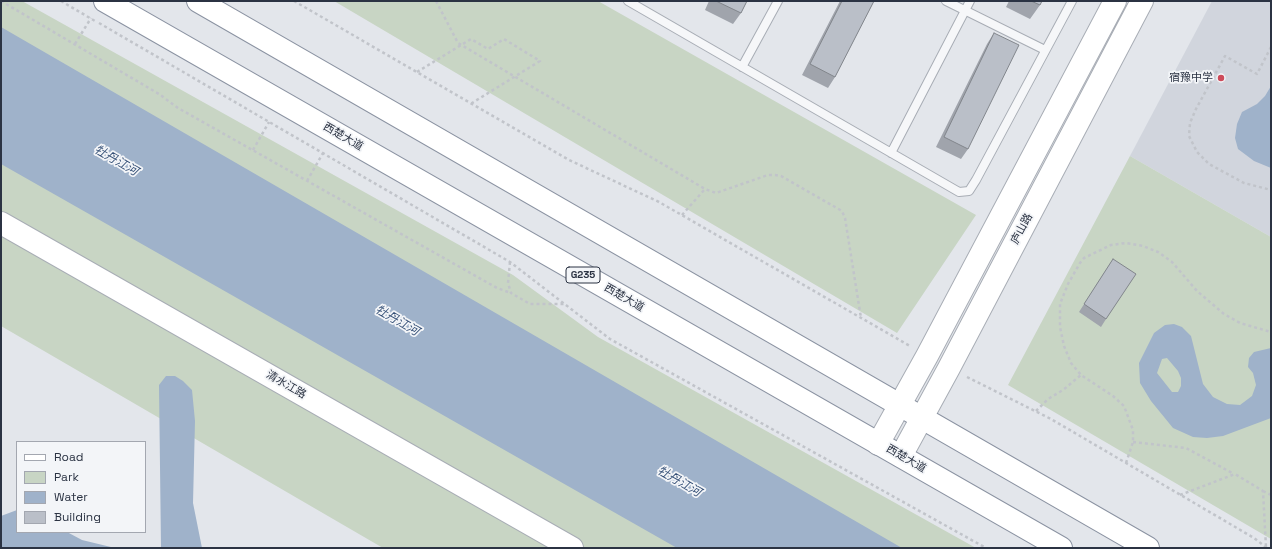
<!DOCTYPE html>
<html>
<head>
<meta charset="utf-8">
<style>
	body { margin:0 }
	#map { position:relative; width:1272px; height:549px; overflow:hidden; background:#e3e6eb; font-family:"Space Grotesk",sans-serif }
	canvas { display:block }
	.frame { position:absolute; inset:0; border:2px solid #2b3343; pointer-events:none }
	.legend { position:absolute; left:16px; top:441px; width:130px; height:92px; box-sizing:border-box; background:#f3f5f8; border:1px solid #a3a7b0; margin:0; padding:5px 7px; list-style:none; font-size:12px; color:#2b3343 }
	.legend li { display:flex; align-items:center; gap:8px; height:20px }
	.legend b { width:20px; border:1px solid #a3a7b0 }
</style>
</head>
<body>
<div id="map">
<canvas width="1272" height="549"></canvas>
<div class="frame"></div>
<ul class="legend">
<li><b style="height:5px;background:#fff"></b>Road</li>
<li><b style="height:11px;background:#c8d5c4"></b>Park</li>
<li><b style="height:11px;background:#9fb2ca"></b>Water</li>
<li><b style="height:11px;background:#babfc8"></b>Building</li>
</ul>
</div>
<script>
const c = document.querySelector('canvas').getContext('2d');
c.lineJoin = 'round';
function fillPath(path, color) { c.fillStyle = color; c.fill(path, 'evenodd'); }
const toPath = rows => new Path2D(rows.map(r => 'M' + r).join(''));
function trace(path, color, width, dash) { c.strokeStyle = color; c.lineWidth = width; c.lineCap = dash ? 'butt' : 'round'; c.setLineDash(dash || []); c.stroke(path); }
function label(font, color, halo, rows, align = 'center') {
  c.font = font + ' "Space Grotesk","Noto Sans SC",sans-serif'; c.lineWidth = 3.5; c.setLineDash([]); c.textBaseline = 'middle'; c.strokeStyle = halo; c.fillStyle = color; for (const [text, x, y, turn = 0] of rows) {
    c.save(); c.translate(x, y); c.rotate((+turn || 0) * Math.PI / 180); c.textAlign = isNaN(turn) ? turn : align; if (halo) c.strokeText(text, 0, 0); c.fillText(text, 0, 0); c.restore();
  }
}
fillPath(toPath([
	[1212,1,1271,1,1271,237,1130,156]
]), '#d1d5dd');
fillPath(toPath([
	[1,1,22,1,513,275,598,337,976,548,383,548,1,326],
	[334,1,598,1,976,215,897,333],
	[1130,156,1271,237,1271,539,1008,385]
]), '#c8d5c4');
fillPath(toPath([
	[1,27,902,548,677,548,1,164],
	[1271,86,1271,168,1254,161,1238,149,1235,138,1237,124,1242,112,1257,104,1265,96],
	[1174,324,1182,327,1191,336,1203,384,1213,397,1227,404,1240,405,1252,396,1256,385,1253,373,1248,367,1249,358,1254,352,1271,348,1271,418,1223,436,1207,438,1193,437,1173,428,1151,401,1140,383,1139,363,1154,333,1165,325],
	[1167,358,1178,371,1181,378,1181,386,1178,392,1172,392,1157,373,1162,359],
	[166,376,175,376,183,381,192,390,195,421,193,503,202,548,161,548,159,385],
	[17,510,17,532,67,532,82,540,115,548,1,548,1,516]
]), '#9fb2ca');
const lane = toPath([
	[628,1,959,192,969,191,976,180,1072,1],
	[946,1,1045,50],
	[742,67,778,1],
	[891,153,970,1]
]);
const secondary = toPath([
	[1,223,572,548],
	[878,444,927,356,1115,1],
	[901,456,949,368,1142,1]
]);
const highway = toPath([
	[105,1,1061,548],
	[198,1,1148,548]
]);
trace(lane, '#a8adb5', 10);
trace(secondary, '#a8adb5', 24);
trace(highway, '#8b93a2', 24);
trace(toPath([
	[1,1,159,94,178,108,497,288,511,293],
	[61,1,95,21],
	[294,1,569,160,659,202,910,346],
	[436,1,458,43,705,189,716,193,768,175,775,175,781,176,842,211,845,218,861,318],
	[99,23,510,262,610,339,986,548],
	[75,44,91,18],
	[1271,47,1257,74,1225,56,1196,109,1190,123,1189,136,1197,152,1209,164,1244,183,1271,190],
	[417,72,471,39,488,49,504,39,540,61,472,103],
	[253,150,269,122],
	[307,181,323,153],
	[682,215,705,189],
	[510,262,508,283,511,293,530,304,565,304],
	[967,377,1051,419,1254,538,1267,548],
	[1036,411,1048,399,1063,390,1081,375],
	[1133,442,1186,448,1234,474],
	[1126,463,1133,442,1133,430,1124,406,1113,396,1081,375,1071,363,1064,346,1060,327,1060,304,1068,284,1080,263,1084,258,1111,245,1126,243,1143,246,1158,252,1172,262,1197,291,1224,314,1240,323,1271,332],
	[1263,491,1271,495],
	[1180,495,1235,474,1263,491,1266,547]
]), '#c1c4ca', 2.5, [3, 3]);
trace(lane, '#f6f7f9', 8);
trace(secondary, '#fff', 22);
trace(highway, '#fff', 22);
fillPath(toPath([
	[709,1,747,1,741,13,733,24,705,10],
	[840,1,874,1,835,77,828,88,802,75],
	[1009,1,1042,1,1040,5,1030,19,1006,7],
	[994,33,968,149,961,159,936,147,987,44],
	[1113,259,1106,319,1101,327,1079,312]
]), '#a0a4ac');
const building = toPath([
	[716,1,747,1,741,13,716,1],
	[842,1,874,1,835,77,810,64,842,1],
	[1031,1,1042,1,1040,5,1031,1],
	[994,33,1019,45,968,149,944,137,994,33],
	[1113,259,1136,274,1106,319,1084,304,1113,259]
]);
fillPath(building, '#babfc8');
trace(building, '#82868c', 1);
for (const [x, y, r, color] of [
	[1221,78,4,"#cd4b5a"]
]) { const dot = new Path2D(); dot.arc(x, y, r, 0, 2 * Math.PI); c.fillStyle = color; c.fill(dot); trace(dot, '#f3f5f8', 1.5); }
for (const [x, y, w] of [
	[583,275,34]
]) { const box = new Path2D(); box.roundRect(x - w / 2, y - 8, w, 16, 3); c.fillStyle = '#f3f5f8'; c.fill(box); trace(box, '#2b3343', 1); }
label('bold 10px', '#2b3343', null, [
	["G235",583,275]
]);
label('11px', '#2b3343', '#f3f5f8', [
	["宿豫中学",1213,78]
], 'right');
label('11px', '#2b3343', '#f3f5f8', [
	["西楚大道",343,137,30],
	["庐山路",1022,229,-62],
	["西楚大道",624,298,30],
	["清水江路",286,385,30],
	["西楚大道",906,459,30]
]);
label('italic 12px', '#355077', '#f3f5f8', [
	["牡丹江河",116,161,30],
	["牡丹江河",397,321,30],
	["牡丹江河",679,482,30]
]);
</script>
</body>
</html>
